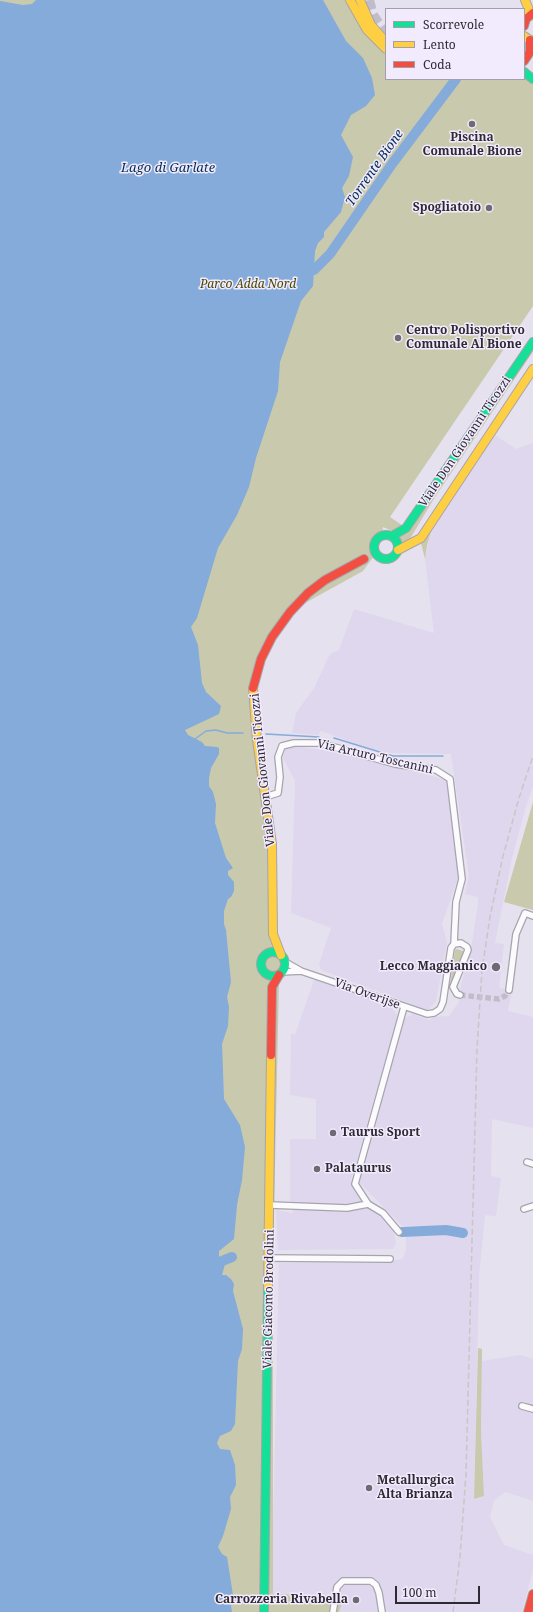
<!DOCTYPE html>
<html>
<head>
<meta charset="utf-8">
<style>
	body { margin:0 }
	#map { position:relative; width:533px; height:1612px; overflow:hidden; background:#e6e1ee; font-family:"Noto Serif",serif }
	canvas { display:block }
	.legend { position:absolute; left:385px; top:8px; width:140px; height:72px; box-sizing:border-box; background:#f2eafd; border:1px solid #a49dac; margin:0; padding:5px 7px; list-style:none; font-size:12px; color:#2e2a33 }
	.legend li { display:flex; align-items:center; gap:8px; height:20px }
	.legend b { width:20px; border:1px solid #a49dac }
	.scale { position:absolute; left:395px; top:1586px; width:85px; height:18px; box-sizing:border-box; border:2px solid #2e2a33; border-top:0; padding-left:5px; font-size:12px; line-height:14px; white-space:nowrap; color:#2e2a33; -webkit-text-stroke:3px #f2eafd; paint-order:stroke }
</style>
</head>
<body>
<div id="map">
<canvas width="533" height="1612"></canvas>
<ul class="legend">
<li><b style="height:5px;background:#16e098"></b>Scorrevole</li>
<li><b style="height:5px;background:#ffcf43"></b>Lento</li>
<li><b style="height:5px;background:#f24e42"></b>Coda</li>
</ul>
<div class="scale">100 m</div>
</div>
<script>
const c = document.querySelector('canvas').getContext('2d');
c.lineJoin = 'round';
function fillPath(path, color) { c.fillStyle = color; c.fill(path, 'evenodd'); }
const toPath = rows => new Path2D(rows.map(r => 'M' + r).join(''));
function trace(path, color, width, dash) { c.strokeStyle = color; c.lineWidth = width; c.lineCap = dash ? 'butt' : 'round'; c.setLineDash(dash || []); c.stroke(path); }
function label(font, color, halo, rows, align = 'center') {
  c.font = font + ' "Noto Serif",serif'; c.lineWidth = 3; c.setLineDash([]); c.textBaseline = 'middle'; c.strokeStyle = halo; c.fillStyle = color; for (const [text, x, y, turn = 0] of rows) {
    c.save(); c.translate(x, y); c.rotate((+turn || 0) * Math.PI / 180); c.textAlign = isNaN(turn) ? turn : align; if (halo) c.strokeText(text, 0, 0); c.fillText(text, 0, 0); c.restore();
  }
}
fillPath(toPath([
	[495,435,516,449,533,443,533,786,525,810,512,858,495,943,504,944,499,988,512,990,508,1011,533,1017,533,1128,492,1119,491,1176,501,1178,496,1216,485,1215,479,1278,474,1499,484,1496,481,1432,482,1361,520,1355,533,1359,533,1501,505,1492,494,1501,490,1517,504,1545,533,1555,533,1570,522,1612,271,1612,279,1263,374,1263,403,1259,406,1249,406,1233,444,1230,459,1233,459,1229,446,1226,402,1226,359,1182,404,1019,413,1014,429,1020,434,1017,449,1016,459,1002,460,989,471,949,478,903,478,897,465,894,469,876,451,754,390,753,360,745,321,731,318,735,292,733,296,713,314,688,330,654,339,650,354,609,434,633,425,559,430,534,432,527],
	[293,746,352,754,446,780,460,872,442,924,447,942,436,1001,431,1007,427,1010,321,970,319,964,331,928,291,913,295,780,283,758,285,749],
	[314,980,389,1004,398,1016,351,1180,393,1229,396,1243,393,1249,278,1250,276,1210,293,1213,290,1201,290,1139,316,1139,316,1099,290,1095,291,1033,295,1035]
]), '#dfd7ed');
fillPath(toPath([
	[0,0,362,0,378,31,386,38,386,79,524,79,524,65,533,74,533,306,390,517,403,526,392,531,383,527,382,537,376,553,363,571,296,608,265,656,257,681,263,768,275,832,277,943,287,955,279,982,273,1260,273,1594,344,1596,339,1612,0,1612],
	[533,346,532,353,435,497,408,542,403,545,399,536],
	[432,527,427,546,425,559,421,543],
	[533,802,533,910,504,902],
	[457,949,463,951,464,954,450,984,455,950],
	[478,1348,482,1349,481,1432,484,1496,474,1499]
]), '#c9c9ae');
fillPath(toPath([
	[36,0,323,0,346,41,363,58,372,78,375,95,366,106,351,115,341,135,353,157,349,176,342,188,345,197,341,212,324,232,324,237,318,243,315,251,313,286,301,301,280,362,278,391,256,458,249,487,237,515,218,548,197,618,191,627,198,645,202,683,206,692,221,706,219,714,185,730,188,735,202,742,205,746,217,747,219,748,219,754,211,768,209,778,209,786,213,792,216,804,215,823,226,858,233,868,228,871,228,875,234,882,234,891,231,897,228,899,224,911,224,924,226,930,231,982,227,997,229,1007,228,1026,222,1044,224,1099,240,1125,245,1147,242,1180,237,1205,234,1239,219,1251,219,1258,225,1264,222,1275,226,1275,231,1279,234,1284,233,1291,243,1329,242,1349,238,1361,235,1424,231,1431,220,1436,217,1443,220,1449,230,1450,235,1465,236,1485,230,1497,231,1509,223,1536,218,1547,222,1554,227,1557,233,1595,231,1606,232,1612,0,1612,0,1,23,5,32,4]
]), '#84abd9');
trace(toPath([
	[266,734,319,737],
	[334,738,393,756,443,756],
	[195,739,206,731,216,730,227,733,243,733]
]), '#84abd9', 1.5);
trace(toPath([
	[314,270,330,254,392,164,456,79],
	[402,1232,446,1230,463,1233],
	[222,1261,232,1257]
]), '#84abd9', 10);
trace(toPath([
	[460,995,499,999,505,996,509,990]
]), '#c1bcc9', 5.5, [5.5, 3]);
trace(toPath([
	[369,0,373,15,386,34]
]), '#c1bcc9', 10, [10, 5]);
const street = toPath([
	[265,797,278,793,280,777,278,757,282,746,294,743,320,743,395,764,436,770,450,779,462,879,456,902,454,944],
	[285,962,301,971,427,1014,434,1013,440,1009,443,1002,451,948,454,944,461,943,467,947,468,950,453,987,457,994,460,995],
	[282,972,301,971],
	[509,990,516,934,525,913,533,916],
	[527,1162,533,1164],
	[270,1205,347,1208,368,1204],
	[524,1209,533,1206],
	[399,1232,383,1213,368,1204,355,1184,404,1007],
	[270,1258,390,1259],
	[522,1406,533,1409],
	[333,1612,337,1587,343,1581,371,1581,376,1585,379,1593,382,1612]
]);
const fast = toPath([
	[524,72,533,79],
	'374 547a12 12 0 1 1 24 0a12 12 0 1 1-24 0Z',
	[392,536,406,528,533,342],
	'261 964a12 12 0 1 1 24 0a12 12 0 1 1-24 0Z',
	[264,1612,268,1288]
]);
const slow = toPath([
	[350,0,367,30,386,49],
	[360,0,371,25,386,42],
	[525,0,529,10,528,16],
	[524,36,530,40],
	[398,550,421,538,533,369],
	[253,688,257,740,272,844,273,934,281,955],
	[268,1288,271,1055]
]);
const jam = toPath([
	[524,26,526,19,533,13],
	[530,40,530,52,533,48],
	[524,61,530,52],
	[253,688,261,659,272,637,290,612,308,593,325,580,364,559],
	[271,1055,272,987,279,975],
	[528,1612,533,1594]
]);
trace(street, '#a7a4ad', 8);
trace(fast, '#a7a4ad', 10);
trace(slow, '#a7a4ad', 10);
trace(jam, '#a7a4ad', 10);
trace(street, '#fbfafc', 5.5);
trace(fast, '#16e098', 8);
trace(slow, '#ffcf43', 8);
trace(jam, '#f24e42', 8);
trace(toPath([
	[453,1612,460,1557,466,1474,477,1049,482,970,490,917,503,856,519,798,533,756]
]), '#c7c6c9', 1.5, [6, 3]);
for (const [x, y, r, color] of [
	[472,124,4,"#6e6a74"],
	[489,208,4,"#6e6a74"],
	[398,338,4,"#6e6a74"],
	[496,967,5,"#6e6a74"],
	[333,1133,4,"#6e6a74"],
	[317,1169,4,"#6e6a74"],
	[369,1488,4,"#6e6a74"],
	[356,1600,4,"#6e6a74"]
]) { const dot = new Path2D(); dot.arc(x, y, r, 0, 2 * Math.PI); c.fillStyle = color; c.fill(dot); trace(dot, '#f2eafd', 1.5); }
label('bold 12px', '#2e2a33', '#f2eafd', [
	["Piscina",472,138,"center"],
	["Comunale Bione",472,152,"center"],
	["Spogliatoio",481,208,"right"],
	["Centro Polisportivo",406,331],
	["Comunale Al Bione",406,345],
	["Lecco Maggianico",487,967,"right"],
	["Taurus Sport",341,1133],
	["Palataurus",325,1169],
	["Metallurgica",377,1481],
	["Alta Brianza",377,1495],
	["Carrozzeria Rivabella",348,1600,"right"]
], 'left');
label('italic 12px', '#474a05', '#f2eafd', [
	["Parco Adda Nord",248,285]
]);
label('12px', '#2e2a33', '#f2eafd', [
	["Viale Don Giovanni Ticozzi",465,442,-56],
	["Via Arturo Toscanini",375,757,13],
	["Viale Don Giovanni Ticozzi",263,770,-96],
	["Via Overijse",367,994,20],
	["Viale Giacomo Brodolini",269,1299,-89]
]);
label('italic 13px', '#022e55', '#f2eafd', [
	["Lago di Garlate",168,168],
	["Torrente Bione",375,168,-55]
]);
</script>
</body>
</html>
